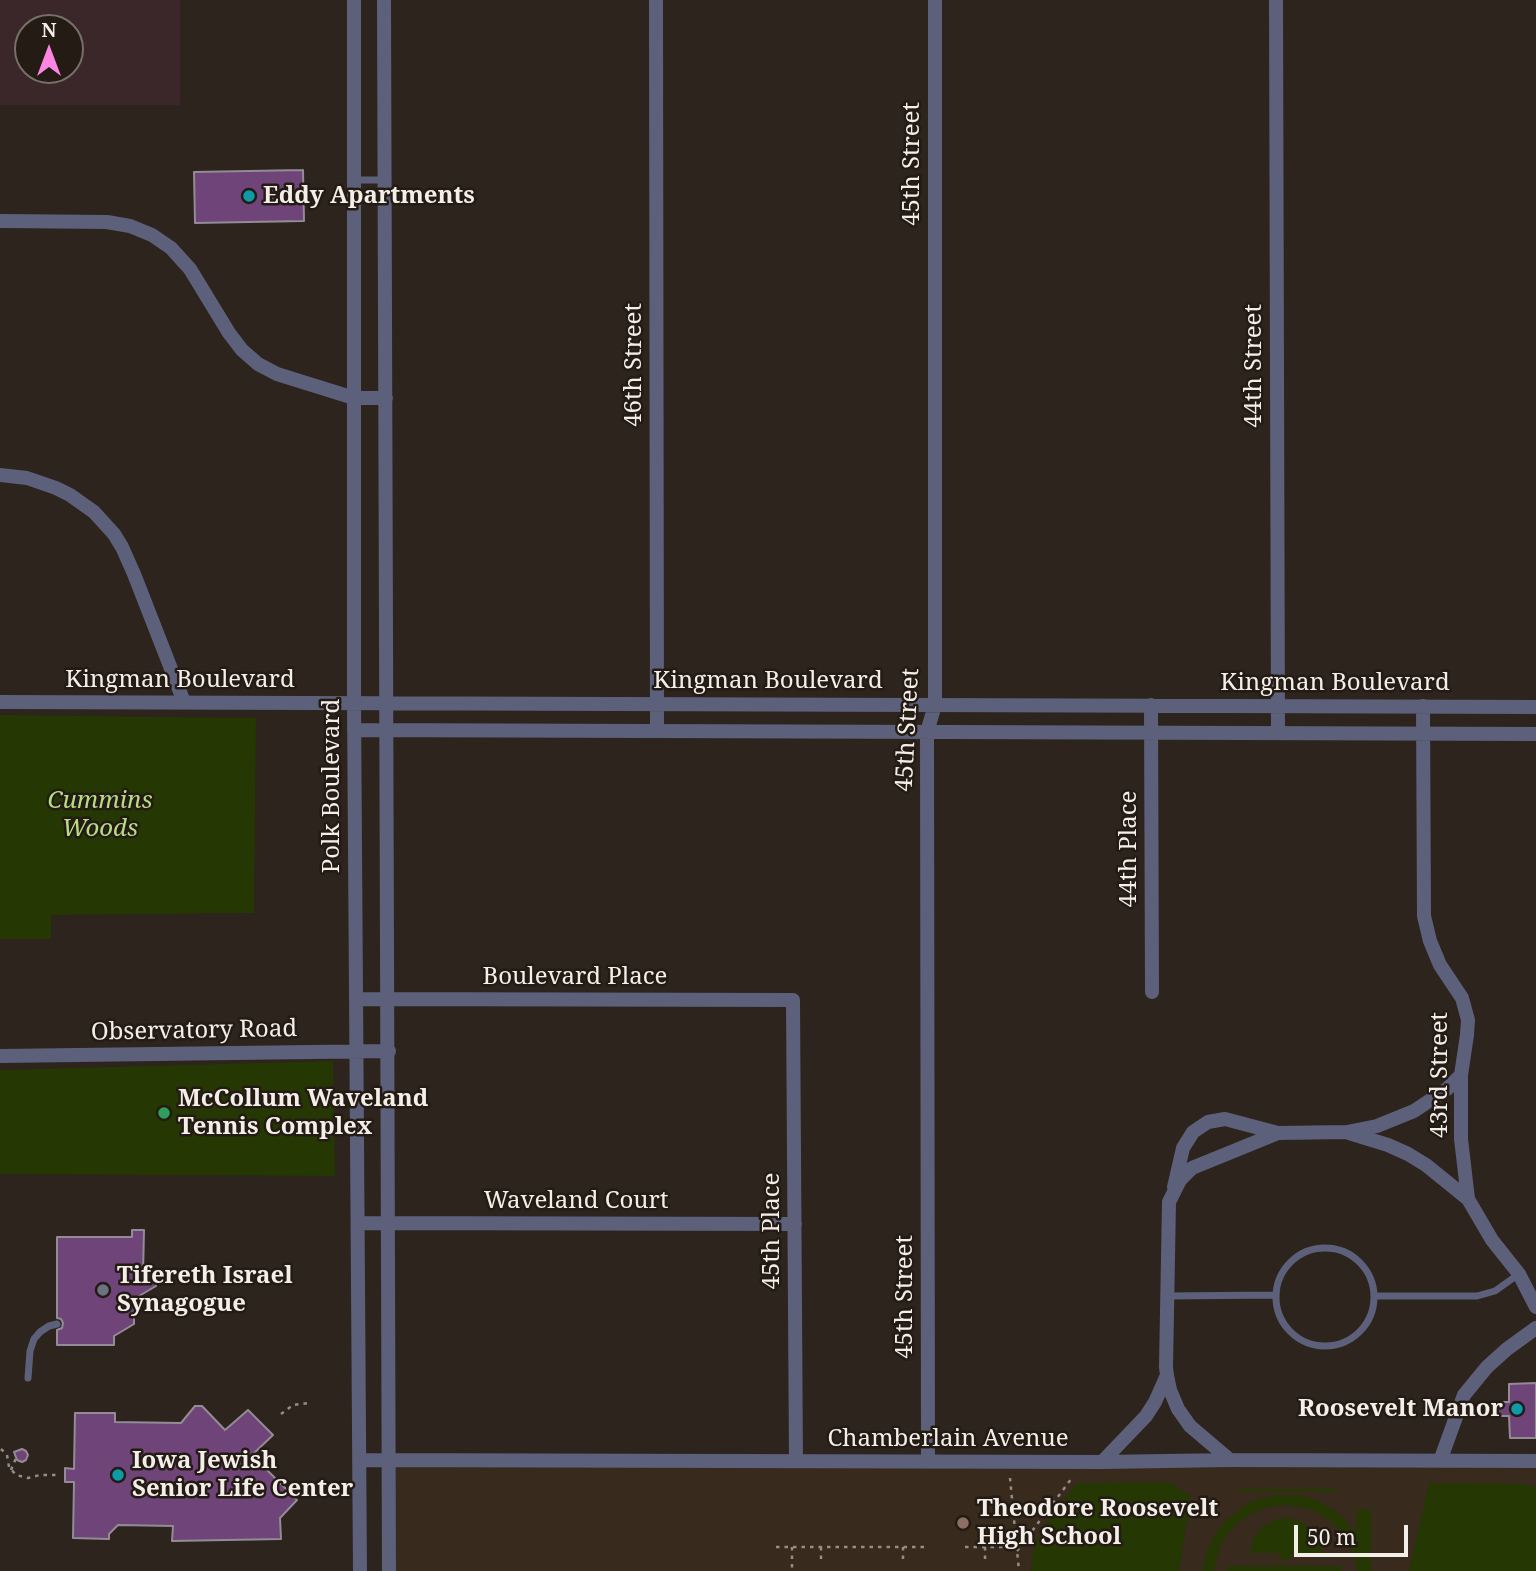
<!DOCTYPE html>
<html>
<head>
<meta charset="utf-8">
<style>
	body { margin:0 }
	#map { position:relative; width:1536px; height:1571px; overflow:hidden; background:#2c241d; font-family:"Noto Serif",serif }
	canvas { display:block }
	.north { position:absolute; left:14px; top:14px; width:70px; height:70px; box-sizing:border-box; background:#231b14; border:2px solid #776f69; border-radius:50%; rotate:0deg; font-size:19px; font-weight:700; line-height:28px; text-align:center; color:#f4eee9 }
	.north::after { content:''; display:block; margin:auto; width:24px; height:32px; background:#fd86e2; clip-path:polygon(50% 0,100% 100%,50% 72%,0 100%) }
	.scale { position:absolute; left:1294px; top:1525px; width:114px; height:32px; box-sizing:border-box; border:4px solid #f4eee9; border-top:0; padding-left:9px; font-size:21px; line-height:24px; white-space:nowrap; color:#f4eee9; -webkit-text-stroke:5px #231b14; paint-order:stroke }
</style>
</head>
<body>
<div id="map">
<canvas width="1536" height="1571"></canvas>
<div class="north">N</div>
<div class="scale">50 m</div>
</div>
<script>
const c = document.querySelector('canvas').getContext('2d');
c.lineJoin = 'round';
function fillPath(path, color) { c.fillStyle = color; c.fill(path, 'evenodd'); }
const toPath = rows => new Path2D(rows.map(r => 'M' + r).join(''));
function trace(path, color, width, dash) { c.strokeStyle = color; c.lineWidth = width; c.lineCap = dash ? 'butt' : 'round'; c.setLineDash(dash || []); c.stroke(path); }
function label(font, color, halo, rows, align = 'center') {
  c.font = font + ' "Noto Serif",serif'; c.lineWidth = 5; c.setLineDash([]); c.textBaseline = 'middle'; c.strokeStyle = halo; c.fillStyle = color; for (const [text, x, y, turn = 0] of rows) {
    c.save(); c.translate(x, y); c.rotate((+turn || 0) * Math.PI / 180); c.textAlign = isNaN(turn) ? turn : align; if (halo) c.strokeText(text, 0, 0); c.fillText(text, 0, 0); c.restore();
  }
}
fillPath(toPath([
	[0,0,180,0,180,105,0,105],
	[28,28,70,28,70,70,28,70]
]), '#3b272a');
fillPath(toPath([
	[390,1460,1536,1461,1536,1571,389,1571]
]), '#392a1e');
fillPath(toPath([
	[0,715,256,718,254,913,51,915,51,939,0,939],
	[333,1061,335,1176,0,1174,0,1070],
	[1169,1482,1191,1496,1179,1571,1031,1571,1032,1555,1042,1528,1077,1483],
	[1429,1483,1526,1484,1536,1487,1536,1571,1409,1571],
	[1239,1489,1336,1489,1336,1492,1239,1492],
	[1276,1495,1298,1495,1319,1501,1337,1512,1356,1532,1357,1509,1371,1509,1371,1571,1357,1571,1355,1558,1350,1547,1344,1536,1332,1522,1311,1509,1286,1505,1268,1507,1250,1514,1240,1521,1227,1534,1221,1545,1214,1571,1203,1571,1205,1557,1210,1544,1217,1531,1226,1520,1249,1503,1262,1498],
	[1287,1518,1299,1520,1314,1531,1320,1542,1322,1554,1291,1554,1291,1560,1279,1560,1279,1553,1250,1553,1253,1541,1259,1530,1274,1520],
	[1227,1566,1341,1566,1341,1571,1227,1571]
]), '#253703');
const building = toPath([
	[303,170,304,221,195,223,194,172,303,170],
	[132,1230,144,1230,143,1275,156,1276,156,1286,134,1299,134,1324,114,1336,114,1345,57,1345,57,1330,62,1328,63,1323,61,1319,57,1318,57,1237,132,1237,132,1230],
	[1536,1383,1536,1438,1510,1438,1509,1416,1498,1416,1498,1402,1509,1402,1509,1384,1536,1383],
	[195,1406,202,1406,225,1430,248,1410,273,1435,252,1455,297,1500,280,1518,281,1539,172,1541,173,1526,118,1525,109,1534,109,1539,73,1538,74,1482,65,1482,65,1468,74,1469,75,1413,115,1413,115,1422,181,1423,195,1406],
	[22,1449,26,1451,28,1455,26,1460,22,1462,17,1460,14,1452,22,1449]
]);
fillPath(building, '#6f4478');
trace(building, '#938b95', 2);
trace(toPath([
	[281,1414,293,1405,310,1403],
	[1,1449,7,1455,9,1467,16,1475,28,1478,40,1475,59,1475],
	[11,1470,16,1458],
	[1010,1478,1019,1571],
	[776,1547,926,1547],
	[792,1547,792,1571],
	[821,1547,821,1562],
	[903,1547,903,1562],
	[965,1547,1017,1547],
	[985,1547,985,1561],
	[1017,1551,1072,1478]
]), '#958e88', 2.5, [3.5, 5]);
trace(toPath([
	[354,180,384,180],
	'1276 1297a49 49 0 1 1 98 0a49 49 0 1 1-98 0Z',
	[1168,1296,1275,1295],
	[1375,1296,1477,1296,1495,1291,1519,1274],
	[28,1378,30,1351,34,1339,40,1332,49,1326,57,1324]
]), '#5d607b', 7);
trace(toPath([
	[354,0,354,703,360,1571],
	[384,0,389,1571],
	[656,0,657,731],
	[1276,0,1278,733],
	[0,221,107,222,130,226,152,235,171,248,190,269,229,333,242,350,258,364,277,374,354,398,386,398],
	[0,475,27,478,56,488,70,495,94,512,114,534,122,547,134,574,184,702],
	[0,702,1536,707],
	[1151,705,1152,992],
	[1423,706,1424,916,1430,941,1440,965,1462,998,1468,1020,1467,1035,1461,1075,1461,1139,1468,1199,1492,1240,1519,1274,1536,1307],
	[354,730,1536,734],
	[356,999,793,1000,796,1461],
	[0,1056,389,1051],
	[1349,1133,1388,1145,1408,1154,1426,1165,1468,1199],
	[1174,1187,1183,1148,1193,1132,1208,1122,1225,1119,1278,1133],
	[358,1223,795,1224],
	[1167,1375,1170,1390,1178,1409,1190,1426,1230,1460],
	[359,1460,1102,1462,1230,1460,1536,1461],
	[1440,1461,1464,1395,1487,1367,1507,1349,1536,1328],
	[928,1462,927,732,935,705,935,0],
	[1102,1462,1146,1416,1155,1402,1167,1375,1166,1367,1169,1202,1180,1180,1192,1168,1278,1133,1347,1132,1377,1126,1414,1111,1447,1089,1461,1075]
]), '#5d607b', 14);
for (const [x, y, r, color] of [
	[249,196,7,"#0f9aa8"],
	[164,1113,7,"#2e9e5b"],
	[103,1290,7,"#6b7280"],
	[1517,1409,7,"#0f9aa8"],
	[118,1475,7,"#0f9aa8"],
	[963,1523,7,"#8d6e63"]
]) { const dot = new Path2D(); dot.arc(x, y, r, 0, 2 * Math.PI); c.fillStyle = color; c.fill(dot); trace(dot, '#231b14', 2.5); }
label('24px', '#f4eee9', '#231b14', [
	["45th Street",912,164,-90],
	["46th Street",634,365,-90],
	["44th Street",1254,366,-90],
	["Kingman Boulevard",180,680],
	["Kingman Boulevard",768,681],
	["Kingman Boulevard",1335,683],
	["45th Street",908,730,-87],
	["Polk Boulevard",332,786,-90],
	["44th Place",1129,849,-90],
	["Boulevard Place",575,977],
	["Observatory Road",194,1031,-1],
	["43rd Street",1440,1075,-90],
	["Waveland Court",576,1201],
	["45th Place",772,1231,-90],
	["45th Street",905,1297,-90],
	["Chamberlain Avenue",948,1439]
]);
label('bold 24px', '#f4eee9', '#231b14', [
	["Eddy Apartments",263,196],
	["McCollum Waveland",178,1099],
	["Tennis Complex",178,1127],
	["Tifereth Israel",117,1276],
	["Synagogue",117,1304],
	["Roosevelt Manor",1503,1409,"right"],
	["Iowa Jewish",132,1461],
	["Senior Life Center",132,1489],
	["Theodore Roosevelt",977,1509],
	["High School",977,1537]
], 'left');
label('italic 24px', '#b6dd82', '#231b14', [
	["Cummins",100,801],
	["Woods",100,829]
]);
</script>
</body>
</html>
